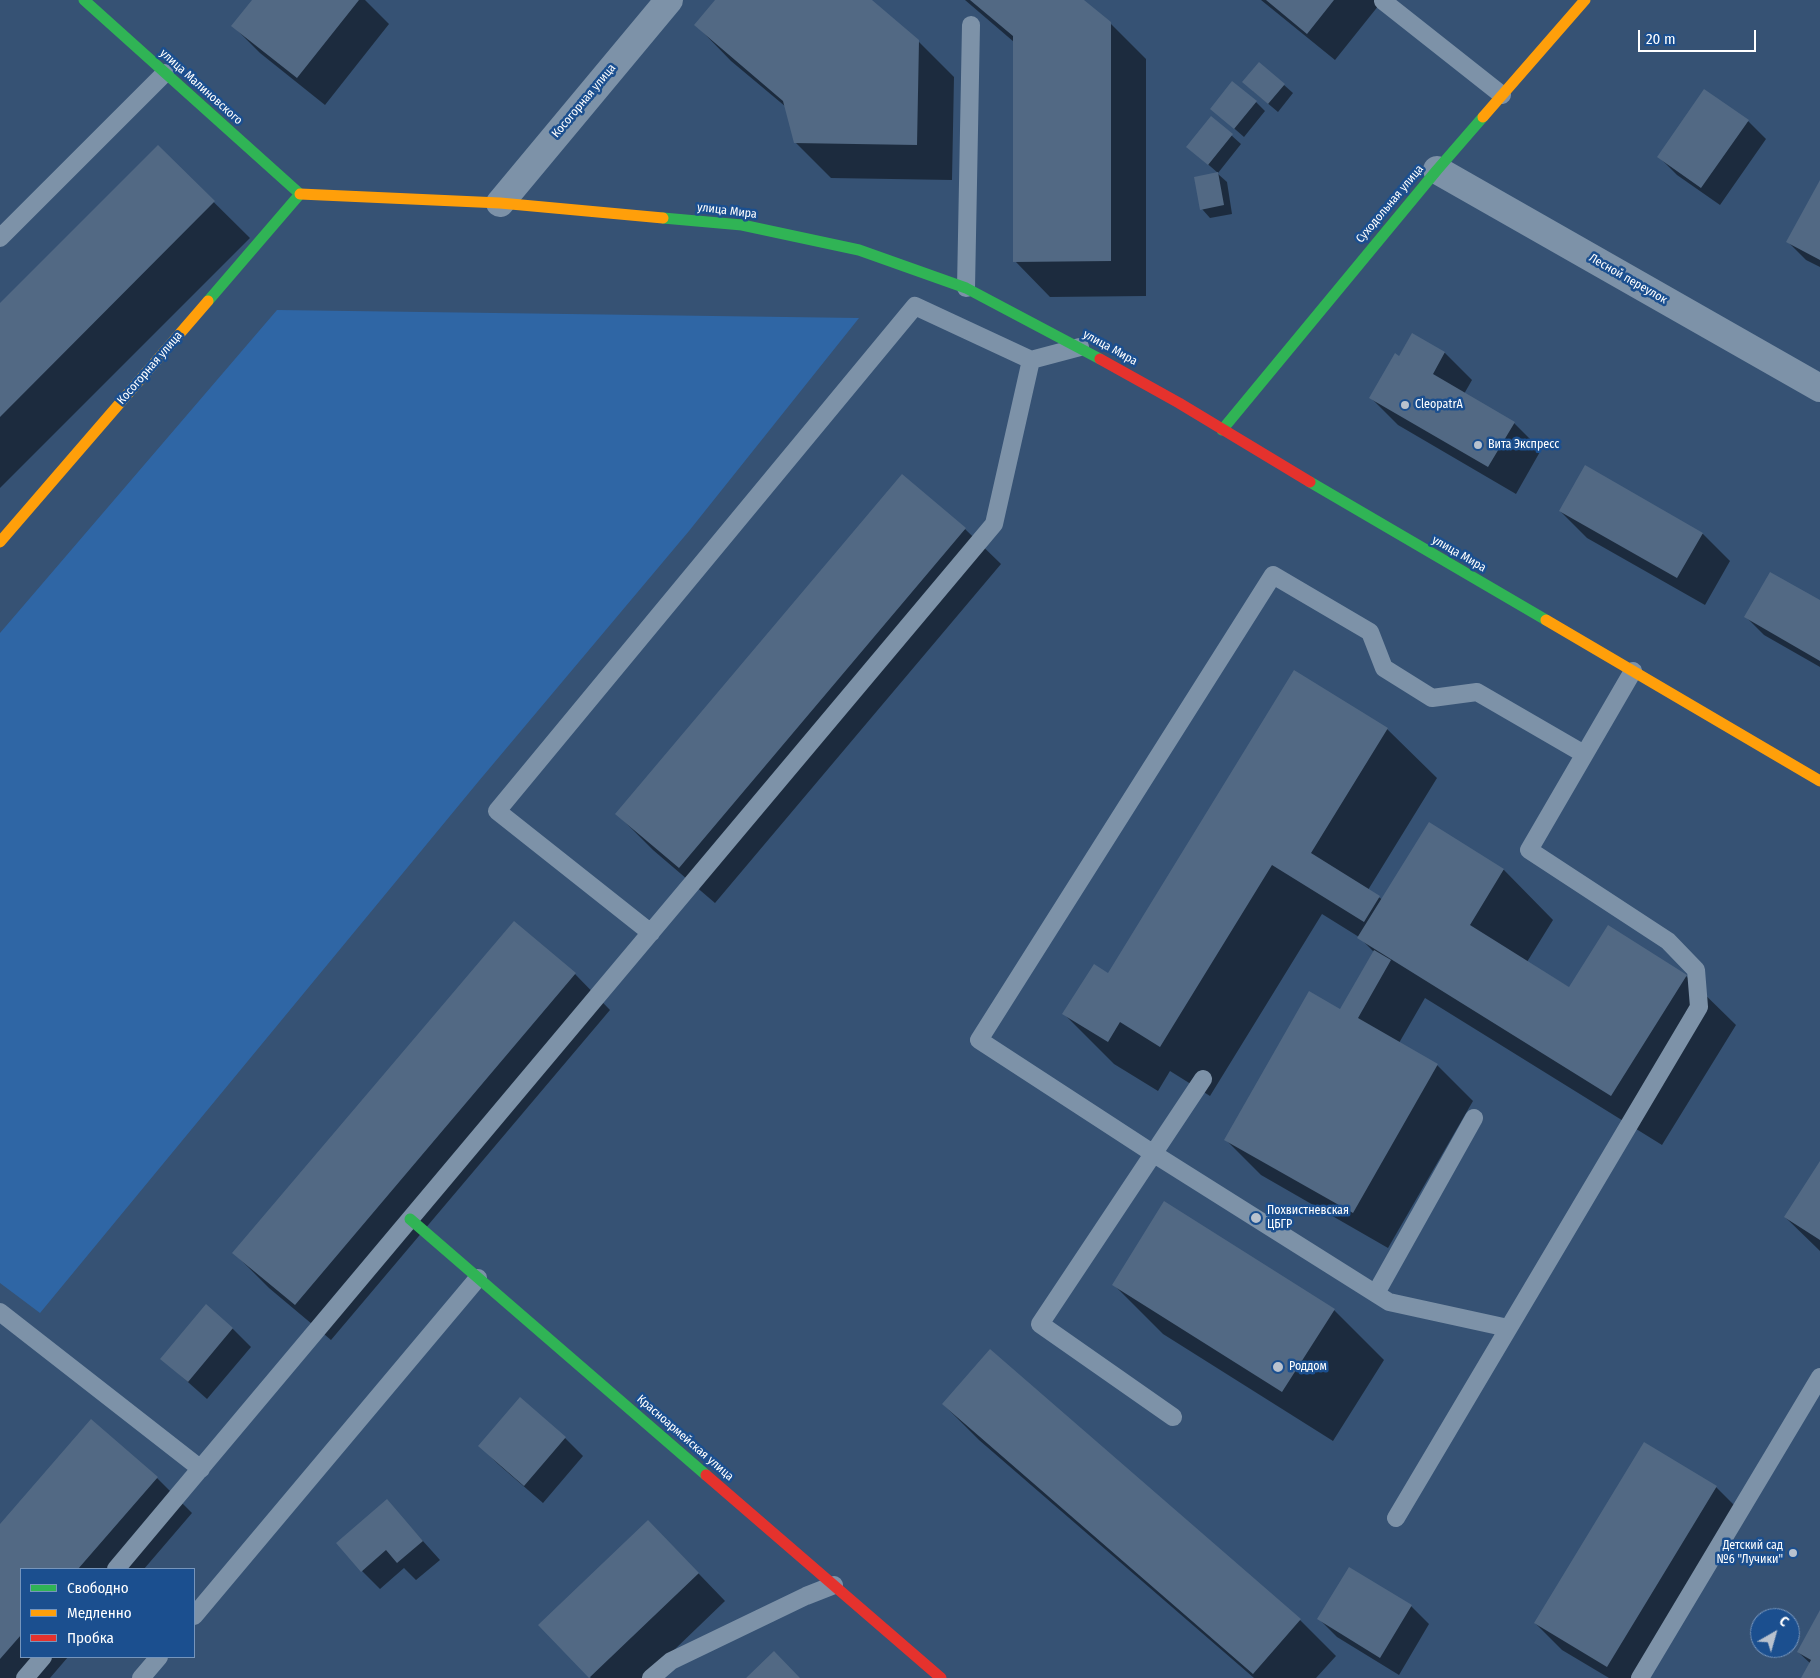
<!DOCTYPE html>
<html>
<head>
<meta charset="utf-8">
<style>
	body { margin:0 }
	#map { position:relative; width:1820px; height:1678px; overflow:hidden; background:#365274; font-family:"Fira Sans Condensed",sans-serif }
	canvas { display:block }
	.legend { position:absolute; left:20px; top:1568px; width:175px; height:90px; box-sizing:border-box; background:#1b4f8f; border:1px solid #7695bc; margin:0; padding:6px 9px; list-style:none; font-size:15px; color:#fff }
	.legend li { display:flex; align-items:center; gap:10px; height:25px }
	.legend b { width:25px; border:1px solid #7695bc }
	.north { position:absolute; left:1750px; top:1608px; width:50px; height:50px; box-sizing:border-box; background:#1b4f8f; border:1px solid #7695bc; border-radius:50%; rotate:38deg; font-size:14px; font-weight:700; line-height:20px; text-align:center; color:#fff }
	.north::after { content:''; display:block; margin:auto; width:18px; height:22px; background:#b9c2ce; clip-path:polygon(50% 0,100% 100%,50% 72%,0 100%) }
	.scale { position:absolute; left:1638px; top:30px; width:118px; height:22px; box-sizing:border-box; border:2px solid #fff; border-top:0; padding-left:6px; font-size:15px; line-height:18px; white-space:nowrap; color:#fff; -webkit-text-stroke:4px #1b4f8f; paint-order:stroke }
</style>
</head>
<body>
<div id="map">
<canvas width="1820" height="1678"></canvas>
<ul class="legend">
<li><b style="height:6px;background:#30b455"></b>Свободно</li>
<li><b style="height:6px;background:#ff9f0a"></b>Медленно</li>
<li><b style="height:6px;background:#e5322d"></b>Пробка</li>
</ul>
<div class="north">С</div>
<div class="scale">20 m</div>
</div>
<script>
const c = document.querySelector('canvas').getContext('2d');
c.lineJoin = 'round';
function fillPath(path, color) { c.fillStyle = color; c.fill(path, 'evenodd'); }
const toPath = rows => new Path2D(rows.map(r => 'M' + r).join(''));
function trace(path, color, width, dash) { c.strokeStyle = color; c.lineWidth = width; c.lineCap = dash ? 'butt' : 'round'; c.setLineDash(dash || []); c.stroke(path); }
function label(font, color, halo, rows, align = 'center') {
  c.font = font + ' "Fira Sans Condensed",sans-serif'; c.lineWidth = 5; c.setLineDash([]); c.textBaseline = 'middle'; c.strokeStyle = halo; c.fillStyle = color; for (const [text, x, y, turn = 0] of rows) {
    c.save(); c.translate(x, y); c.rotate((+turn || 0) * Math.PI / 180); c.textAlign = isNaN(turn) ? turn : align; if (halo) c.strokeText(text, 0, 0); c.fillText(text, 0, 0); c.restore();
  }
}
fillPath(toPath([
	[277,310,859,318,689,531,478,782,40,1313,0,1283,0,633]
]), '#2f66a5');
fillPath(toPath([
	[254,0,365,0,389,24,325,105,260,53,233,26],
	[717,0,870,0,918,41,954,77,952,180,831,178,795,142,786,107,731,61,696,25],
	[965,0,1082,0,1110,23,1146,59,1146,296,1050,297,1015,261,1014,42],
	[1261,0,1383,0,1335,60],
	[1284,85,1293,93,1278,112,1253,91],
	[1256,102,1265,111,1244,137,1212,109],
	[1212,118,1241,144,1218,173,1188,147],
	[1748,121,1766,139,1720,205,1677,175,1658,156],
	[158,147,250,238,0,488,0,305],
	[1218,174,1227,182,1232,214,1210,218,1202,209],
	[1820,182,1820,267,1806,260,1788,242],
	[1412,334,1445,353,1472,380,1464,394,1514,423,1541,450,1516,494,1398,425,1370,397,1399,357],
	[1585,467,1703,534,1730,561,1705,605,1587,538,1560,511],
	[965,529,1001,564,715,903,653,850,617,814],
	[1820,602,1820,667,1764,635,1746,617],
	[1387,729,1437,778,1368,890,1383,900,1430,824,1504,870,1553,920,1527,962,1570,988,1686,976,1736,1025,1662,1145,1425,998,1399,1043,1437,1065,1473,1101,1388,1248,1261,1175,1226,1140,1340,1011,1374,952,1359,937,1322,914,1210,1096,1170,1071,1158,1091,1114,1064,1064,1014],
	[514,922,575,974,610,1010,331,1340,269,1288,234,1253],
	[1820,1163,1820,1251,1785,1217],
	[1113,1284,1334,1310,1384,1360,1333,1441,1163,1334],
	[232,1328,251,1347,207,1399,162,1359],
	[990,1351,1300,1620,1336,1656,1316,1678,1254,1678,979,1440,943,1404],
	[565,1438,583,1456,543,1503,498,1464,480,1446],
	[157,1478,192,1513,144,1569,21,1569,21,1657,68,1657,50,1678,0,1678,0,1526],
	[1716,1487,1743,1514,1643,1678,1609,1678,1562,1650,1535,1623],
	[387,1501,440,1560,416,1580,404,1568,380,1589,362,1571],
	[675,1549,725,1601,645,1678,591,1678,540,1625],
	[1411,1606,1429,1624,1399,1675,1337,1637,1319,1619],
	[1820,1613,1820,1678,1803,1678,1811,1664,1798,1652]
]), '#0007');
fillPath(toPath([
	[252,0,359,0,297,78,231,26],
	[715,0,872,0,919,40,917,145,794,143,783,101,694,25],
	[970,0,1084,0,1111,22,1111,261,1013,262,1013,36],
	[1266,0,1334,0,1307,34],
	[1259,62,1285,84,1268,104,1242,82],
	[1232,81,1257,101,1234,129,1210,109],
	[1704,89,1749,120,1701,188,1657,157],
	[1211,116,1233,134,1208,165,1186,147],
	[158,145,215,201,0,417,0,303],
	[1218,172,1224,205,1200,210,1194,177],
	[1820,180,1820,260,1786,242],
	[1412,333,1445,352,1433,374,1515,422,1488,467,1369,398,1395,353,1399,356],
	[1585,465,1703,533,1677,578,1559,511],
	[902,474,966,528,679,868,615,814],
	[1770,572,1820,600,1820,661,1744,617],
	[1294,670,1388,728,1311,853,1380,896,1364,922,1272,865,1160,1047,1120,1022,1108,1042,1062,1014,1094,964,1108,973],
	[1429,822,1504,869,1470,925,1569,987,1608,925,1687,975,1611,1096,1357,938],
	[514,921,576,973,295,1305,232,1253],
	[1374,950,1391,960,1358,1018,1438,1064,1353,1213,1224,1140,1309,991,1340,1009],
	[1820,1161,1820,1240,1784,1217],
	[1164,1201,1335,1309,1282,1392,1112,1285],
	[206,1304,233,1328,188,1382,160,1359],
	[990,1349,1301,1619,1253,1674,942,1404],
	[520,1397,566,1437,524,1486,478,1446],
	[91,1419,158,1477,78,1569,21,1569,21,1635,0,1659,0,1524],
	[1644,1442,1717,1486,1607,1667,1534,1623],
	[387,1499,423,1541,397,1563,386,1550,361,1572,336,1543],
	[648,1520,699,1573,589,1678,538,1625],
	[1349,1567,1412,1605,1380,1658,1317,1619],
	[1820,1610,1820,1678,1801,1678,1811,1660,1797,1652],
	[774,1651,800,1678,746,1678]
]), '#526984');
trace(toPath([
	[1383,1,1502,95],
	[0,238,165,73],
	[966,288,971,25],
	[651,933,497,811,915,306,1031,360],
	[1376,1293,1474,1118],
	[0,1312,201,1469],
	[1508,1328,1389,1302,1154,1154,979,1040,1273,575,1370,632,1384,668,1432,698,1477,692,1584,754],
	[1173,1417,1040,1324,1203,1079],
	[1396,1518,1699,1007,1696,970,1668,941,1529,850,1633,671],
	[116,1569,994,524,1031,360,1080,347],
	[194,1616,478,1278],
	[25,1678,43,1657],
	[141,1678,159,1657],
	[651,1678,671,1661,806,1596,834,1585],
	[1640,1678,1820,1377]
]), '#7d92a8', 18);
trace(toPath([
	[1437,170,1820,388],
	[500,203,669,0]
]), '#7d92a8', 28);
trace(toPath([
	[84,0,300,194],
	[663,218,742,225,859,250,966,288,1100,359],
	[208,301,300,194],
	[1222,430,1437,170,1483,117],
	[1310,482,1546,620],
	[410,1219,706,1475]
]), '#30b455', 11);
trace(toPath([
	[1483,117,1585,0],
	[300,194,500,203,663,218],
	[0,542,208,301],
	[1546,620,1820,781]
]), '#ff9f0a', 11);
trace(toPath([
	[1100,359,1179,403,1310,482],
	[706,1475,941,1678]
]), '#e5322d', 11);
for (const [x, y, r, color] of [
	[1405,405,5,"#b9c2ce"],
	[1478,445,5,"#b9c2ce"],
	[1256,1218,6,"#b9c2ce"],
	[1278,1367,6,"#b9c2ce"],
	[1793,1553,5,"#b9c2ce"]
]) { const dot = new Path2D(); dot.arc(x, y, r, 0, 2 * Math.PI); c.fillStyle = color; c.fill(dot); trace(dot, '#1b4f8f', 2); }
label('12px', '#fff', '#1b4f8f', [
	["улица Малиновского",201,87,42],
	["Косогорная улица",584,101,-50],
	["Суходольная улица",1390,204,-50],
	["улица Мира",727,211,7],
	["Лесной переулок",1628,279,30],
	["улица Мира",1110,348,29],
	["Косогорная улица",150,368,-49],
	["улица Мира",1459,554,30],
	["Красноармейская улица",685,1438,41]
]);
label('12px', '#fff', '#1b4f8f', [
	["CleopatrA",1415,405],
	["Вита Экспресс",1488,445],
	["Похвистневская",1267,1211],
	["ЦБГР",1267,1225],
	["Роддом",1289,1367],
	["Детский сад",1783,1546,"right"],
	["№6 \"Лучики\"",1783,1560,"right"]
], 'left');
</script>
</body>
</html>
